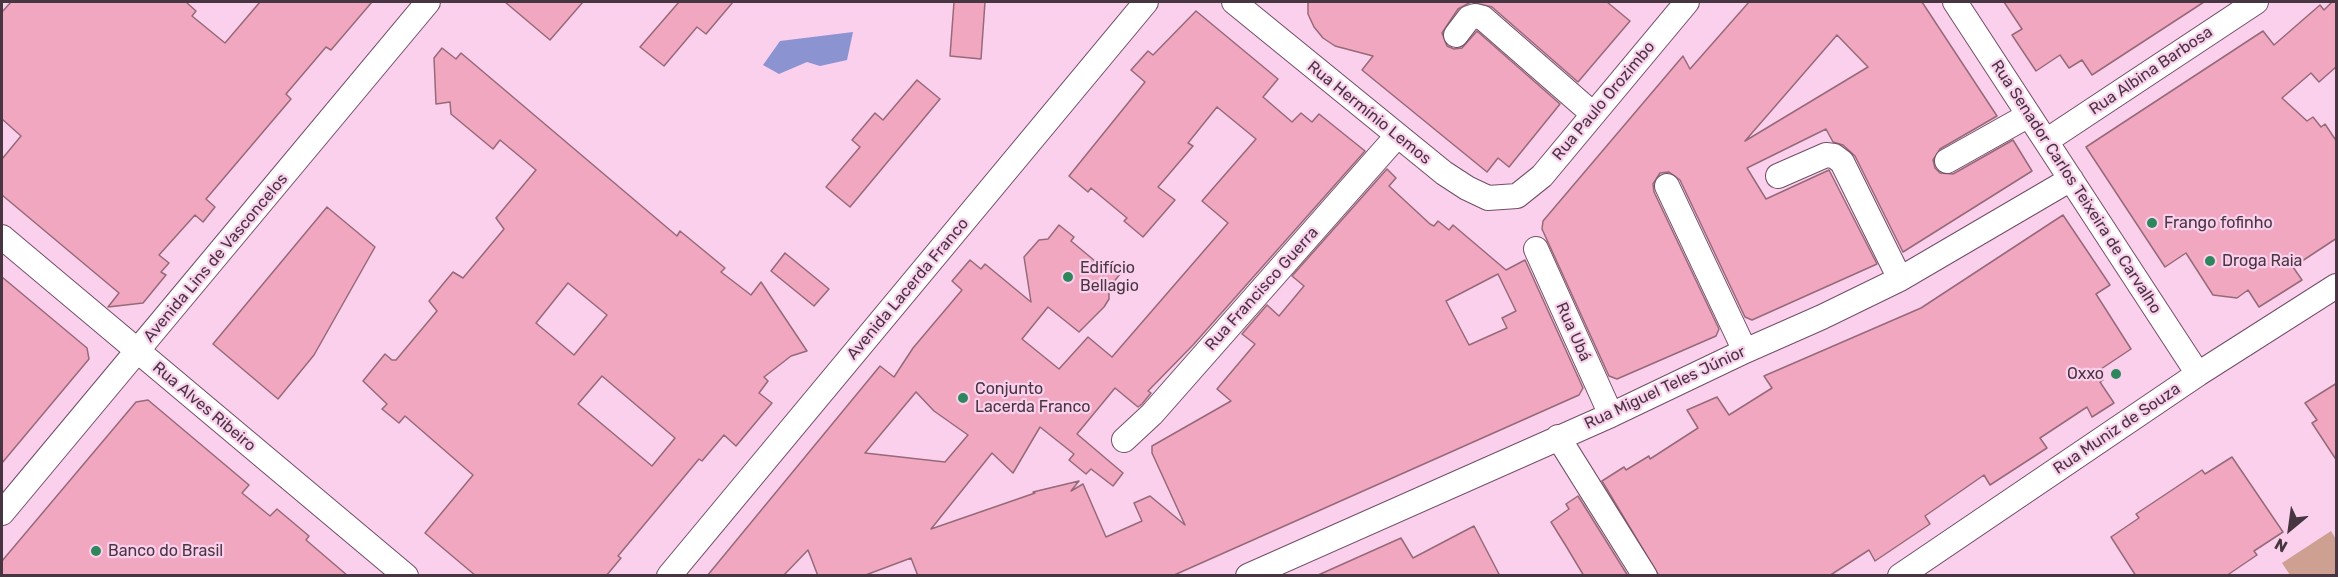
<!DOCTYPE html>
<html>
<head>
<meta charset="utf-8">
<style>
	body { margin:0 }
	#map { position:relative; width:2338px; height:577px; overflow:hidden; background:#fbd0ed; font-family:Rubik,sans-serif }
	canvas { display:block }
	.frame { position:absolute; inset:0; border:3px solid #473641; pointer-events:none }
	.north { position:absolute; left:2260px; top:499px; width:60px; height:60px; -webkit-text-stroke:4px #fbd0ed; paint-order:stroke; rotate:209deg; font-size:16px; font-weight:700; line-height:24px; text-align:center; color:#473641 }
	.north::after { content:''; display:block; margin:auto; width:21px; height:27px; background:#473641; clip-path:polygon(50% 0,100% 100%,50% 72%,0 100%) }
</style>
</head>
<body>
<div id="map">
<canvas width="2338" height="577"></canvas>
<div class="frame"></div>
<div class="north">N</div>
</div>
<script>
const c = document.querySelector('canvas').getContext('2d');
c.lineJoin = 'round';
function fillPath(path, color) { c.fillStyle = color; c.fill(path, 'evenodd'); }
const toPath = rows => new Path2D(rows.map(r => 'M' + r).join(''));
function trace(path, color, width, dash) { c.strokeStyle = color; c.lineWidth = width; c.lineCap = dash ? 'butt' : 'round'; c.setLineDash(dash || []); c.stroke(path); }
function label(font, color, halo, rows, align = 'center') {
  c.font = font + ' Rubik,sans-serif'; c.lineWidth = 4.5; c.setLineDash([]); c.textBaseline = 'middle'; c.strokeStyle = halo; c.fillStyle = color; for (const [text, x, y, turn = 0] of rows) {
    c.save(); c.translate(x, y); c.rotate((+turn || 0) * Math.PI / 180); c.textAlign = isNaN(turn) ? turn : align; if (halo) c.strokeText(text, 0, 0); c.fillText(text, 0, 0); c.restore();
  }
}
fillPath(toPath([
	[2331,531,2336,539,2336,575,2290,575,2282,563]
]), '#cda092');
fillPath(toPath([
	[853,32,847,60,820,66,807,62,779,74,763,65,780,41]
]), '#8c93d1');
const building = toPath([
	[11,2,186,2,196,11,192,16,225,43,260,2,372,2,331,50,326,47,286,94,291,99,206,199,215,207,203,222,195,215,159,255,169,263,161,272,166,275,143,303,108,307,119,293,2,195,2,159,21,136,2,119,2,12,11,2],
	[505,2,583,2,550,40,505,2],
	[679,2,733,2,706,34,697,27,664,66,640,47,679,2],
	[954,2,985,2,981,59,950,56,954,2],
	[1308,2,1607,2,1630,21,1578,82,1492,7,1471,2,1458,9,1442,33,1447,46,1454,49,1462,48,1477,31,1560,104,1509,167,1498,158,1487,172,1362,70,1373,56,1335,46,1323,38,1314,27,1308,14,1308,2],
	[1749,2,1922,2,1997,116,1940,149,1933,160,1935,168,1940,173,1953,174,2013,140,2032,171,1903,252,1855,156,1843,145,1833,142,1826,129,1747,168,1766,199,1829,170,1877,264,1752,320,1745,317,1680,180,1669,172,1660,173,1653,184,1654,192,1719,329,1716,336,1617,379,1609,376,1542,229,1543,221,1683,56,1690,69,1749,2],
	[1837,35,1868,67,1745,141,1837,35],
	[2004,2,2204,2,2092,75,2082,60,2069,68,2060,55,2036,71,2012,35,2022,29,2004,2],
	[2332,2,2337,2,2337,66,2319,82,2311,73,2282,98,2307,121,2313,117,2321,127,2325,124,2337,142,2337,238,2293,267,2302,280,2259,307,2248,290,2237,298,2213,295,2186,253,2165,267,2086,147,2263,31,2274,45,2320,5,2324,10,2332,2],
	[1196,11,1278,79,1263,97,1292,122,1301,113,1312,122,1319,114,1365,151,1193,345,1148,391,1151,393,1142,404,1138,407,1115,388,1077,434,1123,473,1113,486,1091,469,1086,474,1069,460,1074,454,1040,427,1013,473,992,453,931,529,1035,493,1033,492,1079,481,1071,491,1083,484,1106,537,1142,521,1134,503,1150,496,1185,525,1152,453,1152,446,1231,401,1217,389,1255,344,1242,334,1267,305,1279,316,1304,286,1292,276,1387,169,1396,178,1389,186,1430,224,1434,226,1438,221,1449,230,1453,225,1506,270,1525,260,1583,388,1579,395,1172,576,918,576,911,558,863,576,818,576,808,550,783,576,707,576,880,366,894,377,913,348,962,290,952,281,970,260,981,269,985,264,1031,302,1024,257,1039,240,1048,239,1059,225,1074,237,1071,241,1101,266,1105,261,1120,274,1109,288,1109,299,1104,307,1079,332,1048,307,1022,339,1059,369,1088,337,1112,357,1228,223,1202,201,1256,139,1217,107,1188,143,1193,146,1158,187,1175,200,1143,237,1124,221,1127,218,1091,188,1088,192,1069,176,1145,82,1131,70,1148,51,1153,55,1196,11],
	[1498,274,1516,311,1502,318,1507,328,1469,345,1446,301,1498,274],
	[916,392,934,411,968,435,945,462,865,453,916,392],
	[442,48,456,59,461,53,677,236,680,231,725,268,721,272,751,295,761,282,807,351,791,356,764,377,768,381,759,393,772,403,736,446,724,435,702,461,699,459,618,556,621,558,606,576,476,576,425,533,473,475,405,416,399,423,382,409,387,404,363,381,385,354,392,360,396,360,437,311,429,301,453,272,463,278,504,229,496,218,536,170,500,140,493,149,451,114,450,102,436,104,434,58,442,48],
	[568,283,607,315,574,355,536,323,568,283],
	[602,376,675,438,652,466,578,404,602,376],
	[917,80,940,99,850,207,826,187,860,147,852,140,875,113,883,120,917,80],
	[327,207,375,247,314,355,278,399,213,344,327,207],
	[2063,215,2110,285,2096,294,2131,349,2098,371,2103,380,2100,382,2114,403,2092,417,2087,407,2040,438,2047,448,1990,485,1984,475,1925,516,1930,524,1875,561,1869,550,1829,576,1659,576,1602,481,1624,467,1626,470,1649,456,1650,459,1698,428,1687,410,1717,397,1729,415,1772,388,1764,376,1921,308,2063,215],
	[785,253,829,289,814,306,771,271,785,253],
	[2,277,87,348,89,359,2,463,2,277],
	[2337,383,2337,461,2312,423,2317,420,2305,403,2337,383],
	[148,400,249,485,242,493,270,516,277,509,309,536,306,540,348,576,2,576,2,561,136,402,148,400],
	[2232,457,2283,532,2254,551,2257,555,2226,576,2136,576,2111,537,2139,518,2136,514,2202,470,2205,474,2232,457],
	[1578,496,1628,576,1584,576,1566,546,1551,522,1569,509,1566,504,1578,496],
	[1474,526,1500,576,1316,576,1401,538,1413,558,1474,526]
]);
fillPath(building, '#f1a7bf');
trace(building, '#966a78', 1.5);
const minor = toPath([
	[1234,2,1444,173,1467,188,1488,198,1517,196,1542,176,1687,2],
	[1955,2,2198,374],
	[1456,35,1469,18,1475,16,1483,18,1593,114],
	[2046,141,2256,2],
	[1947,161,2029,115],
	[1778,176,1826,155,1834,156,1842,162,1900,279],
	[1667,186,1745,351],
	[2,237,406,576],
	[1536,249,1611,415],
	[1558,437,1645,576],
	[1124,440,1152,414,1397,136],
	[2,513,428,2],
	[669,576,1146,2],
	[1248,576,1611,415,1745,351,1822,317,1900,279,2071,179],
	[1900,576,2198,374,2336,286]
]);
trace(minor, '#724e67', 26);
trace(minor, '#fff', 24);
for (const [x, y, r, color] of [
	[2152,223,6,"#2e875c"],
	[2210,261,6,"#2e875c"],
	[1068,277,6,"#2e875c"],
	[2116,374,6,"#2e875c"],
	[963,398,6,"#2e875c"],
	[96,551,6,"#2e875c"]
]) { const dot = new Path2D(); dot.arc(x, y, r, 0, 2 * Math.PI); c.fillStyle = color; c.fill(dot); trace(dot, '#fbd0ed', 2); }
label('16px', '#473641', '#fbd0ed', [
	["Rua Albina Barbosa",2151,71,-34],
	["Rua Paulo Orozimbo",1604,101,-50],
	["Rua Hermínio Lemos",1369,113,39],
	["Rua Senador Carlos Teixeira de Carvalho",2076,187,57],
	["Avenida Lins de Vasconcelos",216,258,-50],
	["Avenida Lacerda Franco",908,289,-50],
	["Rua Francisco Guerra",1262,289,-48],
	["Rua Ubá",1573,332,66],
	["Rua Miguel Teles Júnior",1665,388,-25],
	["Rua Alves Ribeiro",204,407,40],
	["Rua Muniz de Souza",2117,429,-34]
]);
label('16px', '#473641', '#fbd0ed', [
	["Frango fofinho",2164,223],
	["Droga Raia",2222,261],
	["Edifício",1080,268],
	["Bellagio",1080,286],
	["Oxxo",2104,374,"right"],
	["Conjunto",975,389],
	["Lacerda Franco",975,407],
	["Banco do Brasil",108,551]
], 'left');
</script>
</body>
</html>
